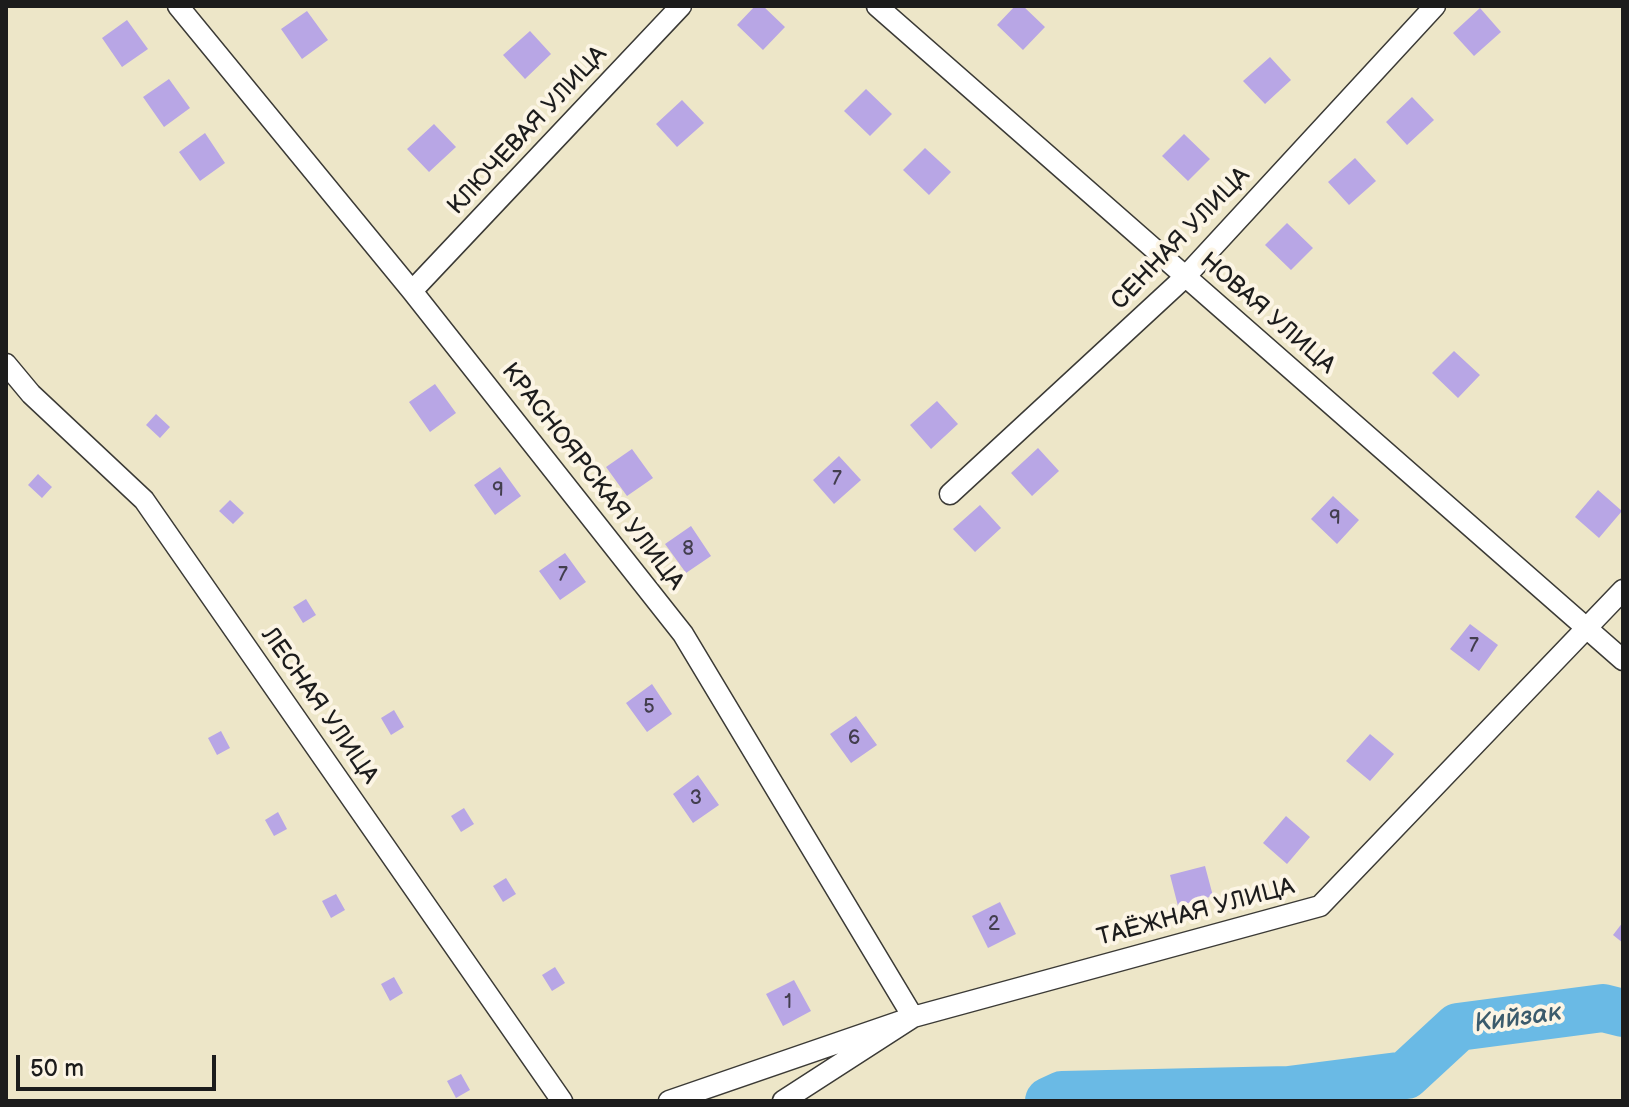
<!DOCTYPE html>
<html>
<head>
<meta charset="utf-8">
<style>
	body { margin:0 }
	#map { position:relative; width:1629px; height:1107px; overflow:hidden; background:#ede6c8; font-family:"Balsamiq Sans",sans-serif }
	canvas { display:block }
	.frame { position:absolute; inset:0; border:8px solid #1c1c1c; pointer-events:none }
	.scale { position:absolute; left:16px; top:1055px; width:200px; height:36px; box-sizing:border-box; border:4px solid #1c1c1c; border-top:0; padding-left:10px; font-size:24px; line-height:28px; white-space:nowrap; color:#1c1c1c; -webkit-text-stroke:6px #fcf5e5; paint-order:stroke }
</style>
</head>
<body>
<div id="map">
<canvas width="1629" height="1107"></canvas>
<div class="frame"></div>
<div class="scale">50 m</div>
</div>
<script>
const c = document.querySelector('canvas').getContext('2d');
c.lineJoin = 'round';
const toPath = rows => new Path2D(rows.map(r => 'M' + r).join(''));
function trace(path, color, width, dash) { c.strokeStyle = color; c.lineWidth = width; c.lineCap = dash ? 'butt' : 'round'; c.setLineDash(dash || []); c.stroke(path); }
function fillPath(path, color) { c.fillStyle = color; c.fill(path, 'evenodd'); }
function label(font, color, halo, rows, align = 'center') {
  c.font = font + ' "Balsamiq Sans",sans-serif'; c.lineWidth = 8; c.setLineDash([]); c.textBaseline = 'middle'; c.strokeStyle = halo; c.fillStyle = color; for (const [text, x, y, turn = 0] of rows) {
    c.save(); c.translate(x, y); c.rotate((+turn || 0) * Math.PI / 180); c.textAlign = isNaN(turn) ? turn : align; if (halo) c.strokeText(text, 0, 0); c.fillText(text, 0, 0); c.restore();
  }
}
trace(toPath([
	[1049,1101,1062,1095,1289,1090,1406,1075,1458,1027,1603,1008,1623,1013]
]), '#6abae5', 48);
fillPath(toPath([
	[755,6,763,6,785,27,763,50,737,25],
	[1015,6,1023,6,1045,27,1023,50,997,25],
	[1480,8,1501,32,1474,56,1453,33],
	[307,11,328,40,302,59,281,29],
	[127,20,148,49,122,67,102,38],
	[530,31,551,54,525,79,503,55],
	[1270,57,1291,80,1265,104,1243,81],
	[169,79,190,108,164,127,143,97],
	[866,89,892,114,870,136,844,111],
	[1412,97,1434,120,1407,145,1386,122],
	[682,100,704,123,677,147,656,124],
	[434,124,456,147,429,172,407,149],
	[205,133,225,163,200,181,179,152],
	[1184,134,1210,159,1188,181,1162,156],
	[925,148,951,172,929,195,903,170],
	[1355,158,1376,181,1349,205,1328,182],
	[1287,223,1313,248,1291,270,1265,245],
	[1454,351,1480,375,1458,398,1432,373],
	[435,384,456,413,430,432,409,402],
	[937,401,958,424,931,449,910,425],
	[156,414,170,427,160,438,146,425],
	[1038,448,1059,471,1032,496,1011,473],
	[632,449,653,478,627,496,606,467],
	[839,456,861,480,834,504,813,480],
	[500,467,521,496,495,515,474,485],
	[38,474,52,487,42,498,28,485],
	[1598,490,1622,511,1599,538,1575,517],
	[1333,496,1359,520,1337,544,1311,519],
	[230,500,244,513,233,524,219,511],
	[980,505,1001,528,975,552,953,529],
	[691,526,711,556,686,573,665,544],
	[565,553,586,582,560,600,539,571],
	[306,599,316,615,303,623,293,607],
	[1470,624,1498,645,1479,671,1450,649],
	[652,684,672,714,647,732,626,703],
	[394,710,404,727,391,735,381,718],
	[856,716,877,745,851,763,830,734],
	[221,731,230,748,217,755,208,738],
	[1370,734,1394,754,1370,781,1346,761],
	[698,775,719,805,693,823,673,794],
	[464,808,474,824,461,832,451,816],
	[278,812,287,829,274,836,265,820],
	[1286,816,1310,837,1287,864,1263,843],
	[1205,866,1213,896,1178,906,1170,875],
	[506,878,516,894,503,902,493,886],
	[336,894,345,910,331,918,322,901],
	[1000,902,1016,934,988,948,972,916],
	[1623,922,1623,943,1613,935],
	[555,967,565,983,552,991,542,975],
	[394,977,403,993,390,1001,381,984],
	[794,980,811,1011,783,1026,766,994],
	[461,1074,470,1090,456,1098,447,1081]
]), '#b8a6e5');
const street = toPath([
	[178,6,412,291,683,634,913,1017,783,1101],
	[877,6,1623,660],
	[412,291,681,6],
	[6,364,31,394,144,500,562,1101],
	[950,494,1185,277,1435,6],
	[669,1101,913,1017,1320,906,1623,590]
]);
trace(street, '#3b3a36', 23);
trace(street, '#fff', 20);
label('20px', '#433e4e', null, [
	["7",837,480],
	["9",498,491],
	["9",1335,519],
	["8",688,550],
	["7",563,576],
	["7",1474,647],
	["5",649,708],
	["6",854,739],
	["3",696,799],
	["2",994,925],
	["1",788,1003]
]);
label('24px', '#1c1c1c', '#fcf5e5', [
	["КЛЮЧЕВАЯ УЛИЦА",528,131,-47],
	["СЕННАЯ УЛИЦА",1181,239,-46],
	["НОВАЯ УЛИЦА",1267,314,41],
	["КРАСНОЯРСКАЯ УЛИЦА",592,477,52],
	["ЛЕСНАЯ УЛИЦА",319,706,55],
	["ТАЁЖНАЯ УЛИЦА",1196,913,-15]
]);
label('italic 26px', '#3b5b6c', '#fcf5e5', [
	["Кийзак",1518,1019,-8]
]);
</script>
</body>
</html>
